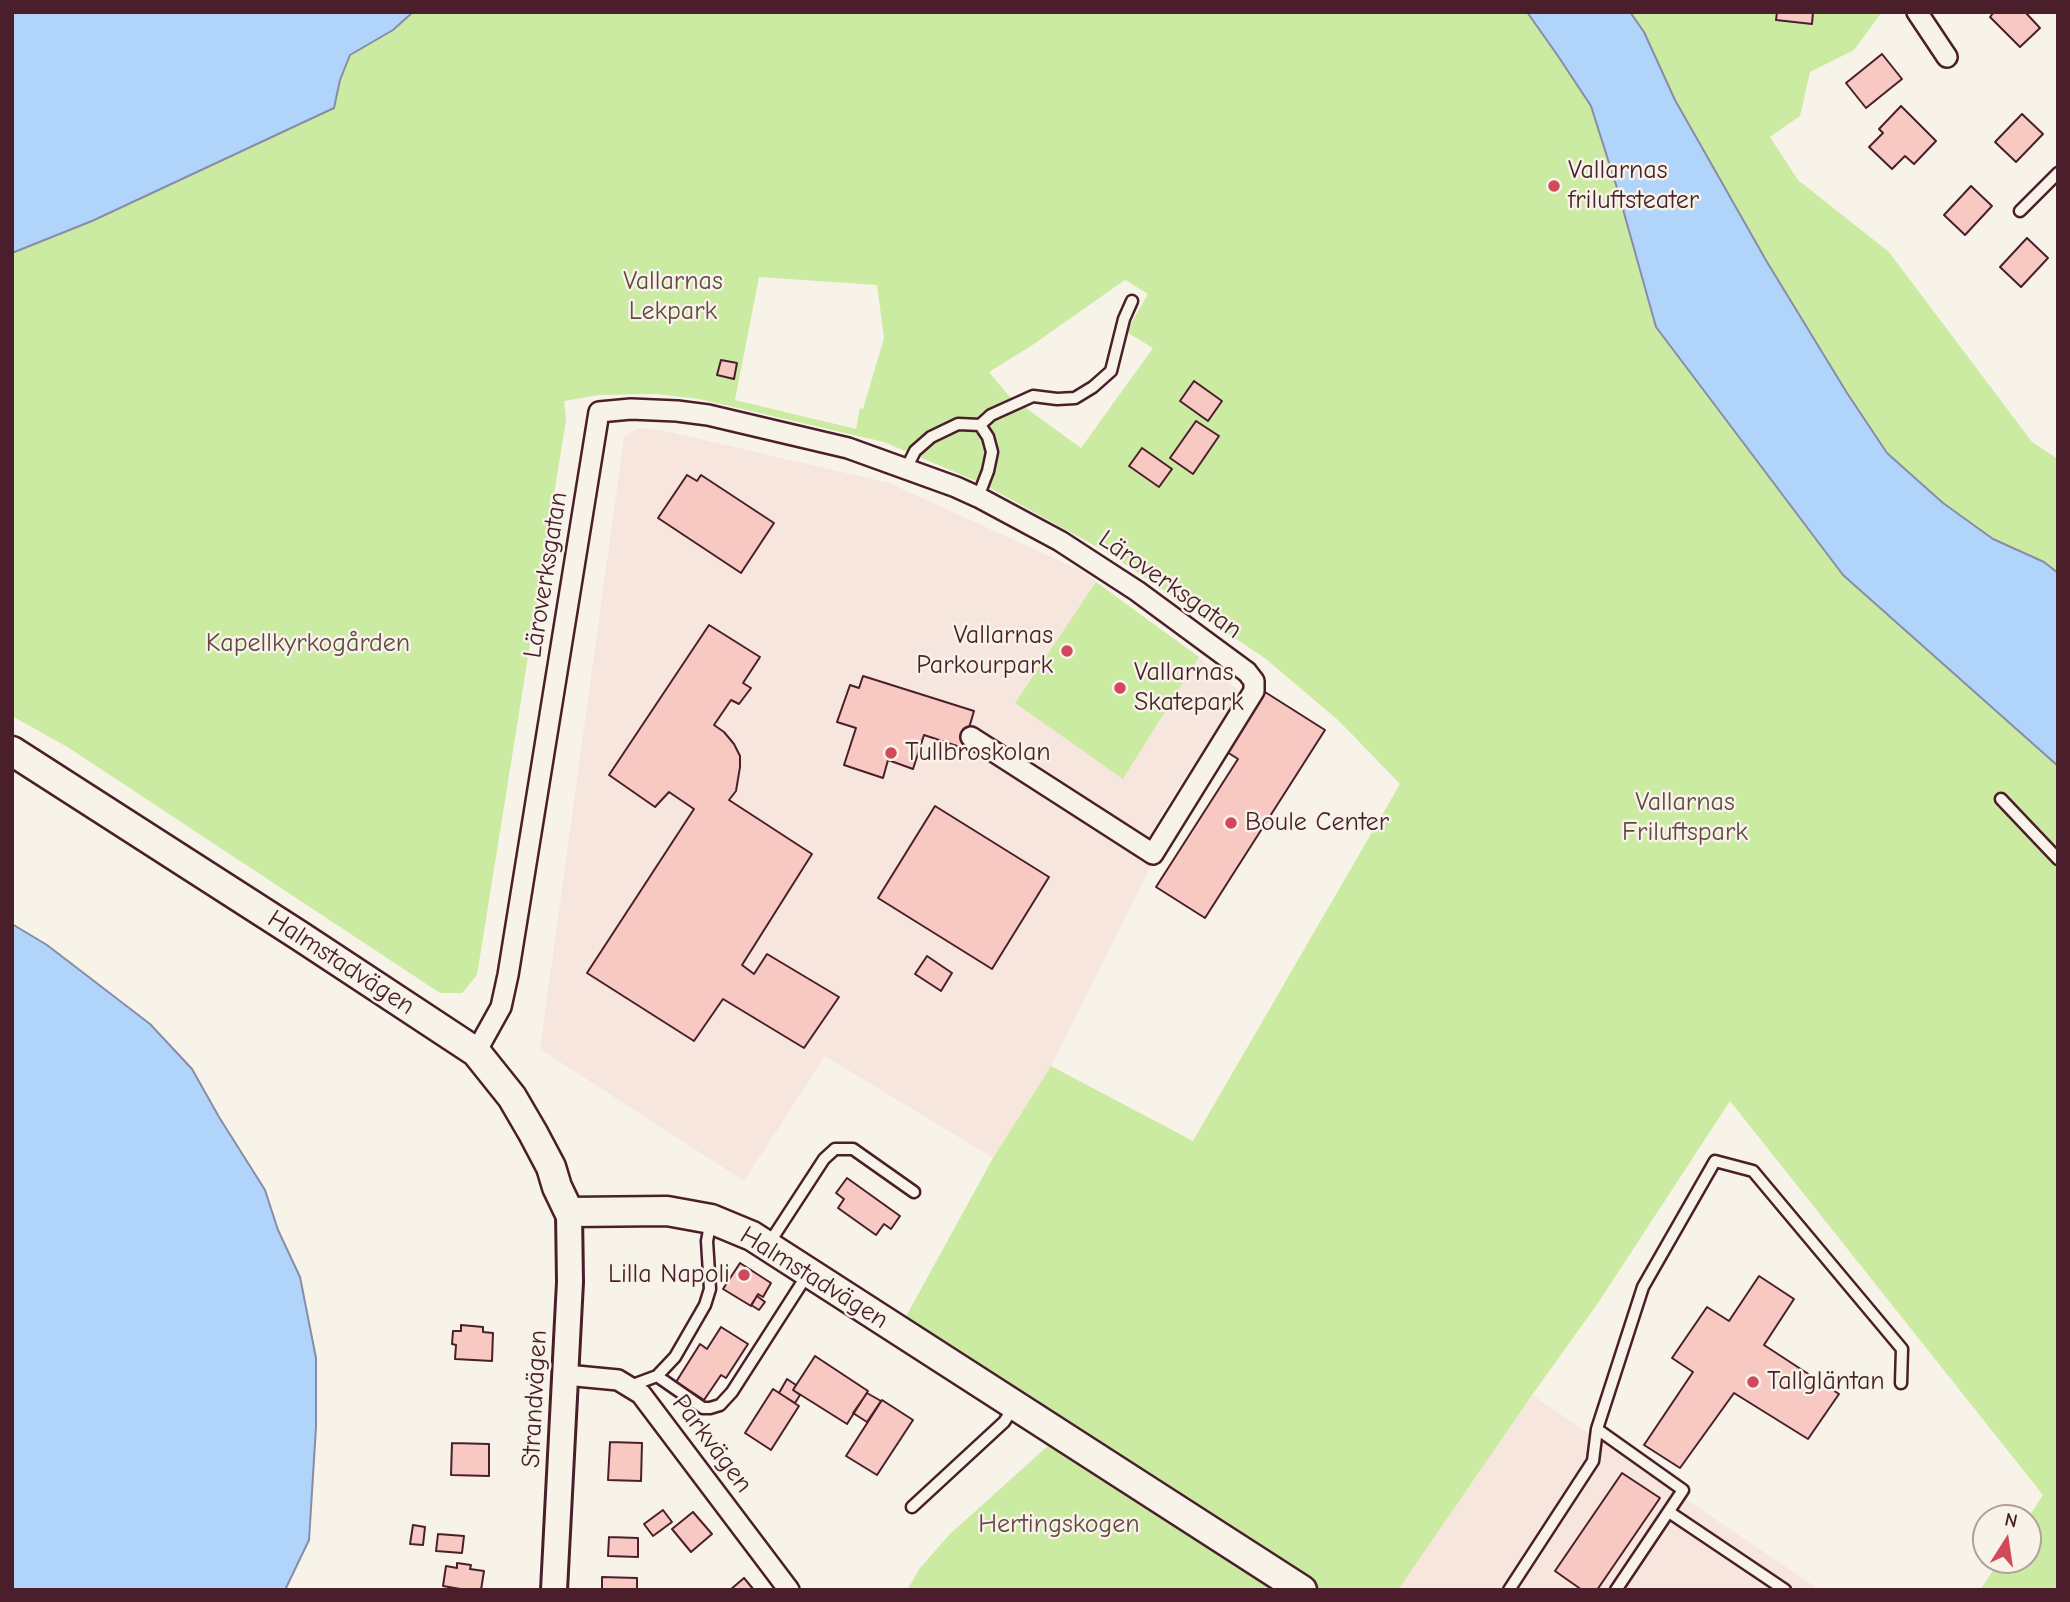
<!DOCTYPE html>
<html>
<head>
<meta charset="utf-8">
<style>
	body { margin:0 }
	#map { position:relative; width:2070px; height:1602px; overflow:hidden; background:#f7f3e8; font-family:"Comic Neue",sans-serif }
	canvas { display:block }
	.frame { position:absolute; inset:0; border:14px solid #4a1f2b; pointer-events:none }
	.north { position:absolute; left:1972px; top:1504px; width:70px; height:70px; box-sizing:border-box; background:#f7f3e8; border:2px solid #b29e9c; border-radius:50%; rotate:12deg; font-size:19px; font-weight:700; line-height:28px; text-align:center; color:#4a1f2b }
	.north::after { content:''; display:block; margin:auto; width:24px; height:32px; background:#d1495b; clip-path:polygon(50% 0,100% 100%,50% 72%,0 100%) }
</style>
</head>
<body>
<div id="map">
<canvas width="2070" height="1602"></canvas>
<div class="frame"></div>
<div class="north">N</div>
</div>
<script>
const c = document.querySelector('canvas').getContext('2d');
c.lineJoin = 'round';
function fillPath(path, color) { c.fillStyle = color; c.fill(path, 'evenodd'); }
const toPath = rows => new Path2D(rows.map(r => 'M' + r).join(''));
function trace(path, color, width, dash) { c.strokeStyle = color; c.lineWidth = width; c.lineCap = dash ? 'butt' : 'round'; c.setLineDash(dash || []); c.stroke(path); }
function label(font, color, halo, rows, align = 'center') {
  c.font = font + ' "Comic Neue",sans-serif'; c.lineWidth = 5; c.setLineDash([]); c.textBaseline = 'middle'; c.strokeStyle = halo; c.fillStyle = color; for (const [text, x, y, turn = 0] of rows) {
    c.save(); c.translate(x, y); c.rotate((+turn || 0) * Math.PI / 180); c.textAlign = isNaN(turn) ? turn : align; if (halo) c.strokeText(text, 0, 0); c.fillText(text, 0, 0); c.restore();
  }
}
fillPath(toPath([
	[637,428,661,430,889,483,1080,570,1199,657,1240,692,1162,813,1141,855,1153,862,1051,1066,993,1158,825,1056,744,1181,540,1049,624,437],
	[1532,1395,1814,1586,1817,1590,1398,1590]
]), '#f7e6dd');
fillPath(toPath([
	[413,12,1527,12,1558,56,1591,106,1617,188,1657,328,1843,575,2058,766,2058,1590,1980,1590,2000,1560,2028,1560,2028,1518,2043,1495,1730,1101,1598,1303,1532,1395,1398,1590,907,1590,920,1568,950,1534,1051,1443,893,1340,993,1158,1051,1066,1193,1141,1400,784,1339,721,1266,659,1108,553,983,484,884,442,699,399,656,394,599,395,564,401,566,420,477,975,462,993,440,993,69,748,12,716,12,253,92,221,334,108,340,80,350,55,393,30],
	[759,277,877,285,884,338,863,409,860,408,856,429,735,400],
	[1125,280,1148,294,1126,332,1153,348,1081,448,1008,395,989,372,1031,346],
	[1630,12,1882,12,1854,50,1810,72,1800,116,1770,137,1798,180,1889,252,2032,442,2058,459,2058,573,2043,562,1993,539,1943,503,1887,453,1847,393,1767,262,1675,100,1644,32],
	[1096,582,1199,657,1123,779,1015,703]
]), '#cceba2');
const water = toPath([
	[12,12,413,12,393,30,350,55,340,80,334,108,92,221,12,253,12,12],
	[1527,12,1630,12,1644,32,1675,100,1767,262,1847,393,1887,453,1943,503,1993,539,2044,562,2058,573,2058,766,1843,575,1656,327,1617,188,1591,106,1558,56,1527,12],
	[12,924,47,945,150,1024,192,1069,219,1117,265,1190,278,1230,300,1277,316,1358,316,1427,309,1540,285,1590,12,1590,12,924]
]);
fillPath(water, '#b1d5fa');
trace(water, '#888ca7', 2);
const building = toPath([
	[1777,12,1813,12,1812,24,1776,20,1777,12],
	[1994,12,2025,12,2040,28,2020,47,1990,17,1994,12],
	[1882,54,1902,79,1866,108,1846,83,1882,54],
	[1901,106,1936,141,1914,164,1905,156,1892,169,1869,147,1883,133,1879,129,1901,106],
	[2022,114,2043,134,2016,162,1995,142,2022,114],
	[1971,186,1992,206,1965,235,1944,215,1971,186],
	[2027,238,2048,258,2021,287,2000,267,2027,238],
	[721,360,737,363,734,379,717,375,721,360],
	[1194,381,1222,401,1208,421,1180,401,1194,381],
	[1196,421,1219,436,1193,474,1170,458,1196,421],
	[1142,448,1172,469,1159,487,1129,466,1142,448],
	[687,475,697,481,701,475,774,523,741,573,658,518,687,475],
	[709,625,760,657,743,683,751,688,739,704,731,700,714,725,724,732,734,744,740,756,740,767,736,791,729,800,812,854,742,965,754,974,767,954,839,997,804,1048,723,999,694,1041,587,973,694,809,669,792,655,807,609,775,709,625],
	[863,676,974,711,963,748,924,735,913,769,888,760,883,778,844,765,856,728,837,722,850,685,859,688,863,676],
	[1265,692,1325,730,1205,918,1156,887,1238,759,1227,752,1265,692],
	[935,806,1049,877,992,969,878,898,935,806],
	[927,956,952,973,941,991,915,974,927,956],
	[847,1178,900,1216,891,1229,884,1224,876,1235,838,1208,844,1199,836,1193,847,1178],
	[740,1263,771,1283,763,1297,758,1294,751,1306,723,1289,740,1263],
	[1759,1276,1794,1299,1764,1345,1839,1394,1808,1439,1734,1393,1680,1468,1644,1445,1693,1372,1672,1358,1707,1307,1729,1321,1759,1276],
	[757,1296,765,1302,759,1310,751,1305,757,1296],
	[461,1325,483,1327,483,1332,493,1333,492,1361,455,1359,456,1345,452,1344,453,1331,461,1331,461,1325],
	[721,1327,748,1344,726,1378,721,1375,704,1400,676,1382,700,1344,707,1349,721,1327],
	[815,1356,868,1391,847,1424,793,1390,815,1356],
	[787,1379,796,1385,793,1390,800,1395,795,1403,779,1393,787,1379],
	[773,1389,799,1406,771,1450,745,1433,773,1389],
	[867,1393,881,1401,867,1422,853,1413,867,1393],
	[882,1400,913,1420,877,1475,846,1456,882,1400],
	[610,1442,642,1443,641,1481,608,1480,610,1442],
	[452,1443,489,1444,489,1476,451,1475,452,1443],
	[1622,1473,1660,1498,1597,1590,1582,1590,1555,1571,1622,1473],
	[663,1510,672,1522,653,1536,644,1524,663,1510],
	[693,1512,712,1534,691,1552,672,1529,693,1512],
	[413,1525,425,1527,423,1545,410,1544,413,1525],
	[438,1534,464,1536,462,1553,436,1551,438,1534],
	[609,1537,638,1538,638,1557,608,1556,609,1537],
	[457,1563,471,1565,470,1569,484,1571,481,1590,466,1590,443,1586,446,1566,457,1568,457,1563],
	[602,1577,637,1578,637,1590,602,1590,602,1577],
	[744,1578,754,1590,730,1590,744,1578]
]);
fillPath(building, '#f8c8c3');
trace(building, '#4a1f2b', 2);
const service = toPath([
	[2020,211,2058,173],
	[906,469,915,451,931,437,958,424,980,425,991,415,1033,396,1057,399,1075,398,1093,387,1111,371,1124,319,1132,301],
	[978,497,988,471,992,452,988,437,980,425],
	[2001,799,2058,859],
	[768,1245,824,1159,835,1149,853,1149,914,1192],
	[657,1376,703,1408,710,1408,720,1405,732,1392,807,1275],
	[630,1386,657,1376,675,1357,705,1305,710,1289,707,1241,711,1220],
	[1597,1429,1683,1490,1616,1590],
	[912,1507,1004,1422,1014,1407],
	[1669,1512,1785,1590],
	[1509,1590,1593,1461,1597,1429,1643,1287,1715,1161,1753,1171,1902,1349,1901,1383]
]);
const minor = toPath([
	[1917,12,1947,57],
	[476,1052,501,1007,508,975,599,412,631,409,677,411,708,415,848,448,956,487,978,497,1060,541,1137,591,1247,672,1254,681,1254,691,1153,854,971,737],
	[566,1375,618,1380,641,1394,789,1590]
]);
const tertiary = toPath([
	[554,1590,570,1282,569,1212]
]);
const secondary = toPath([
	[12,751,300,936,476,1052,512,1097,533,1133,551,1167,557,1187,569,1212,667,1211,711,1219,752,1236,1302,1590]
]);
trace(service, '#4a1f2b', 15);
trace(minor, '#4a1f2b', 24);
trace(tertiary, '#4a1f2b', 30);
trace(secondary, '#4a1f2b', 33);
trace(service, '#f7f3e8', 10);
trace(minor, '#f7f3e8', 19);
trace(tertiary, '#f7f3e8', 24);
trace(secondary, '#f7f3e8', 28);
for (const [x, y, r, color] of [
	[1554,186,7,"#d1495b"],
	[1067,651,7,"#d1495b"],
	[1120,688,7,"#d1495b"],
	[891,753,7,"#d1495b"],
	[1231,823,7,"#d1495b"],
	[744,1275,7,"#d1495b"],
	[1753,1382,7,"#d1495b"]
]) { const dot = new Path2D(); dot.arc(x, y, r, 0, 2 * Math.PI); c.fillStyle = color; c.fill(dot); trace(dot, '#f7f3e8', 2.5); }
label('26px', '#4a1f2b', '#f7f3e8', [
	["Vallarnas",1568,171],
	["friluftsteater",1568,201],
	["Vallarnas",1053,636,"right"],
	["Parkourpark",1053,666,"right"],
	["Vallarnas",1134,673],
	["Skatepark",1134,703],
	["Tullbroskolan",905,753],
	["Boule Center",1245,823],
	["Lilla Napoli",730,1275,"right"],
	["Tallgläntan",1767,1382]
], 'left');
label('26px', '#644843', '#f7f3e8', [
	["Vallarnas",673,282],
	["Lekpark",673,312],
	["Kapellkyrkogården",308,644],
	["Vallarnas",1685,803],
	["Friluftspark",1685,833],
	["Hertingskogen",1059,1525]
]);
label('26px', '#4a1f2b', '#f7f3e8', [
	["Läroverksgatan",546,575,-81],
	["Läroverksgatan",1170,585,35],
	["Halmstadvägen",341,963,33],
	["Halmstadvägen",814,1278,32],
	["Strandvägen",535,1399,-87],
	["Parkvägen",712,1444,53]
]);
</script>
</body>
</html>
